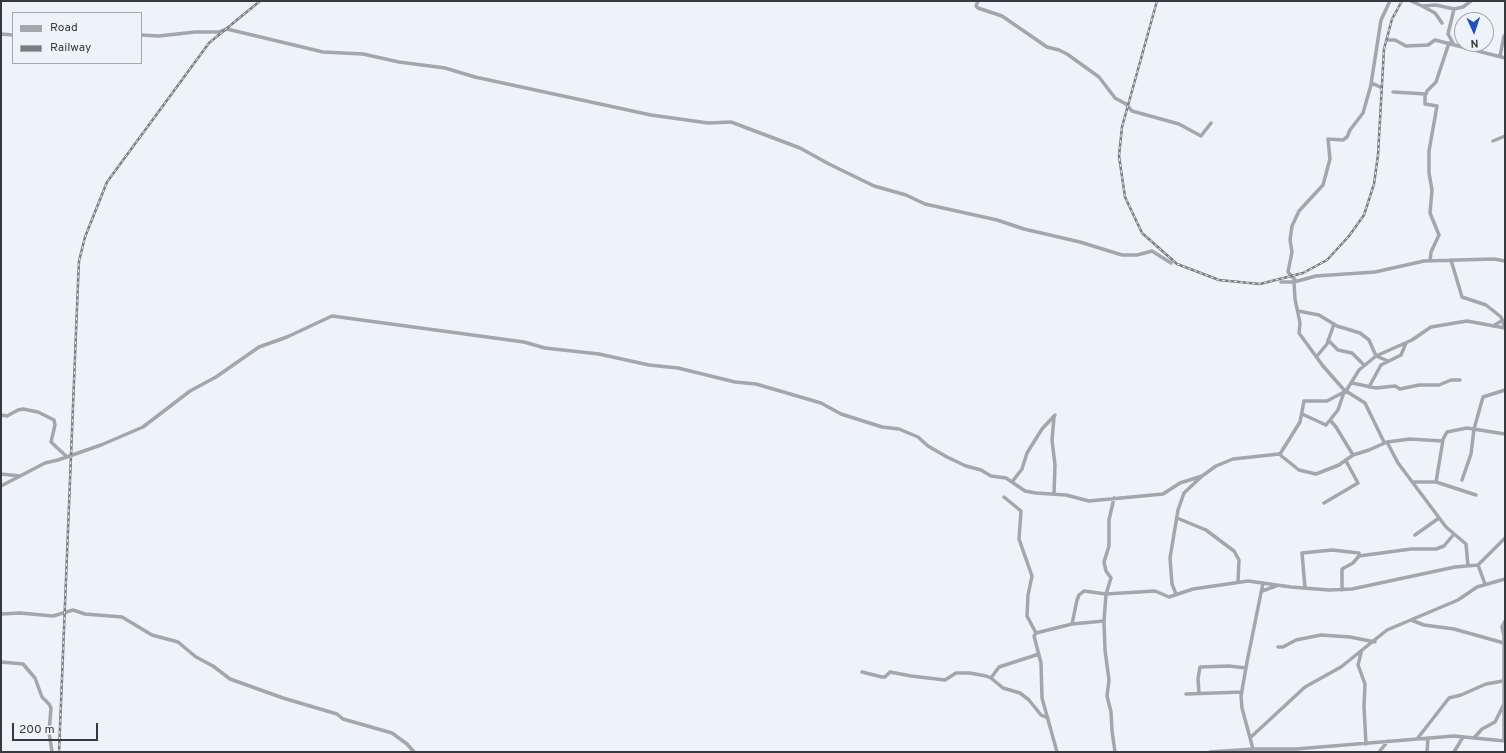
<!DOCTYPE html>
<html>
<head>
<meta charset="utf-8">
<style>
	body { margin:0 }
	#map { position:relative; width:1506px; height:753px; overflow:hidden; background:#eef2f9; font-family:Overpass,sans-serif }
	canvas { display:block }
	.frame { position:absolute; inset:0; border:2px solid #38393c; pointer-events:none }
	.legend { position:absolute; left:12px; top:12px; width:130px; height:52px; box-sizing:border-box; background:#eef2f9; border:1px solid #a5a8ad; margin:0; padding:5px 7px; list-style:none; font-size:12px; color:#38393c }
	.legend li { display:flex; align-items:center; gap:8px; height:20px }
	.legend b { width:20px; border:1px solid #a5a8ad }
	.north { position:absolute; left:1454px; top:12px; width:40px; height:40px; box-sizing:border-box; background:#eef2f9; border:1px solid #a5a8ad; border-radius:50%; rotate:177deg; font-size:11px; font-weight:700; line-height:16px; text-align:center; color:#38393c }
	.north::after { content:''; display:block; margin:auto; width:14px; height:18px; background:#2251bf; clip-path:polygon(50% 0,100% 100%,50% 72%,0 100%) }
	.scale { position:absolute; left:12px; top:723px; width:86px; height:18px; box-sizing:border-box; border:2px solid #38393c; border-top:0; padding-left:5px; font-size:12px; line-height:14px; white-space:nowrap; color:#38393c; -webkit-text-stroke:3px #eef2f9; paint-order:stroke }
</style>
</head>
<body>
<div id="map">
<canvas width="1506" height="753"></canvas>
<div class="frame"></div>
<ul class="legend">
<li><b style="height:5px;background:#a5a6a9"></b>Road</li>
<li><b style="height:5px;background:#7a7d81"></b>Railway</li>
</ul>
<div class="north">N</div>
<div class="scale">200 m</div>
</div>
<script>
const c = document.querySelector('canvas').getContext('2d');
c.lineJoin = 'round';
const toPath = rows => new Path2D(rows.map(r => 'M' + r).join(''));
function trace(path, color, width, dash) { c.strokeStyle = color; c.lineWidth = width; c.lineCap = dash ? 'butt' : 'round'; c.setLineDash(dash || []); c.stroke(path); }
trace(toPath([
	[978,1,976,6,978,8,1002,16,1047,47,1059,50,1067,54,1099,77,1115,98,1126,104,1132,111,1179,124,1201,136,1211,123],
	[1411,1,1422,6,1436,5,1454,9,1463,7,1471,1],
	[1424,7,1435,13,1442,23],
	[1,34,13,35],
	[141,35,159,36,195,32,219,32,227,29,323,52,363,54,399,62,445,68,475,77,651,115,708,123,731,122,800,148,829,164,874,186,906,195,925,204,997,220,1024,229,1080,242,1122,255,1137,255,1152,251,1171,263],
	[1387,40,1395,40,1406,46,1428,45,1435,40,1505,58],
	[1453,43,1448,34,1454,9],
	[1500,56,1504,36],
	[1371,84,1381,20,1390,1],
	[1393,92,1426,94],
	[1493,141,1505,136],
	[1451,260,1462,297,1486,305,1501,317,1505,328],
	[1430,261,1431,252,1439,235,1430,213,1432,190,1429,173,1429,151,1437,106,1425,104,1425,97,1427,91,1436,82,1449,43],
	[1296,281,1288,272,1292,252,1290,240,1292,226,1299,211,1323,185,1330,159,1328,139,1343,140,1347,137,1350,130,1363,113,1371,85,1374,84,1380,87],
	[1281,282,1294,282,1316,276,1375,272,1424,261,1494,259,1505,261],
	[1294,282,1295,299,1300,323,1299,333,1323,366,1345,391],
	[1298,311,1319,315,1337,326,1360,333,1369,340,1376,356,1388,361],
	[1493,326,1503,320],
	[1328,340,1338,350,1352,353,1364,365],
	[1317,356,1327,344,1334,324],
	[1352,383,1376,388,1395,386,1400,389,1419,385,1439,385,1451,380,1460,380],
	[1369,387,1381,365,1401,355,1406,343],
	[1346,391,1365,403,1384,442],
	[1302,414,1326,425,1338,410,1344,392],
	[1,415,7,416,18,410,23,409,38,412,54,420,55,425,51,442,66,456],
	[1330,420,1336,427,1353,455],
	[1387,442,1398,463,1446,527,1466,544,1468,566],
	[1280,454,1300,422,1304,401,1327,401,1346,391,1359,370,1376,356,1412,340,1431,327,1467,321,1505,328],
	[1,474,20,476],
	[1462,480,1471,454,1474,429,1483,397,1505,390],
	[1012,482,1022,469,1027,453,1042,429,1055,415],
	[1413,482,1436,482,1476,495],
	[1436,482,1443,440],
	[1,486,45,463,58,460,101,445,143,427,190,391,216,377,259,347,287,337,332,316,524,342,545,348,599,354,649,365,678,368,735,382,756,384,821,403,841,414,882,427,899,429,918,437,928,446,947,457,966,466,981,470,991,476,1006,478,1025,491,1036,493,1066,495,1089,501,1163,494,1180,483,1202,476,1216,466,1233,459,1279,454,1299,470,1316,474,1339,465,1353,455,1369,450,1387,442,1410,439,1442,441,1447,432,1467,428,1505,434],
	[1054,494,1055,465,1052,440,1054,417],
	[1004,497,1021,511,1019,539,1032,576,1028,595,1027,616,1036,633],
	[1114,498,1109,520,1109,546,1104,562,1106,571,1111,578,1106,594,1104,621,1105,650,1109,680,1107,696,1111,712,1112,731,1115,752],
	[1324,503,1358,483,1346,461],
	[1177,518,1206,530,1234,551,1239,560,1238,582],
	[1415,535,1439,518],
	[1478,565,1485,584],
	[1305,588,1302,553,1332,550,1359,553],
	[1342,590,1342,569,1353,563,1359,556,1411,549,1436,549,1444,546,1454,534],
	[1262,591,1276,586],
	[1176,594,1172,584,1170,558,1178,510,1184,493,1201,477],
	[1,614,20,613,53,616,73,610,85,614,122,617,152,635,178,642,196,657,213,666,230,679,283,698,337,714,343,719,392,733,407,744,414,752],
	[1411,620,1424,625,1454,629,1504,643],
	[1072,624,1077,600,1079,595,1084,591,1106,594,1155,591,1169,597,1193,589,1248,581,1291,587,1329,590,1352,589,1455,567,1478,565,1505,538],
	[1278,647,1283,647,1296,640,1321,635,1350,637,1375,642],
	[1361,653,1358,665,1365,684,1364,707,1366,744],
	[1,662,23,664,35,678,42,697,49,704,51,708,49,732,52,752],
	[862,672,882,677,885,677,890,672,911,676,945,680,956,673,970,673,986,676,991,678,1003,688,1020,693,1029,700,1041,715,1048,718],
	[991,678,999,667,1039,654],
	[1199,693,1198,679,1200,667,1229,666,1246,668],
	[1186,694,1242,692],
	[1251,737,1305,687,1341,667,1387,630,1458,600,1477,587,1505,579],
	[1474,738,1482,729,1495,722,1503,706],
	[1417,739,1449,698,1461,695,1486,684,1503,681],
	[1504,741,1504,636,1502,627,1505,621],
	[1253,749,1242,708,1241,696,1247,662,1263,583],
	[1057,752,1042,698,1041,663,1034,636,1036,633,1072,624,1104,621],
	[1210,752,1253,749,1296,749,1454,736,1505,741],
	[1379,752,1388,741],
	[1427,752,1428,738],
	[1454,752,1463,737]
]), '#a5a6a9', 3.5);
const rail = toPath([
	[1157,1,1122,127,1119,156,1125,197,1142,233,1177,264,1219,280,1260,284,1303,273,1327,260,1349,236,1364,215,1374,184,1378,155,1384,49,1392,19,1402,1],
	[59,752,78,283,79,261,85,237,107,182,209,43,260,1]
]);
trace(rail, '#7a7d81', 2.5);
trace(rail, '#eef2f9', 1, [3]);
</script>
</body>
</html>
